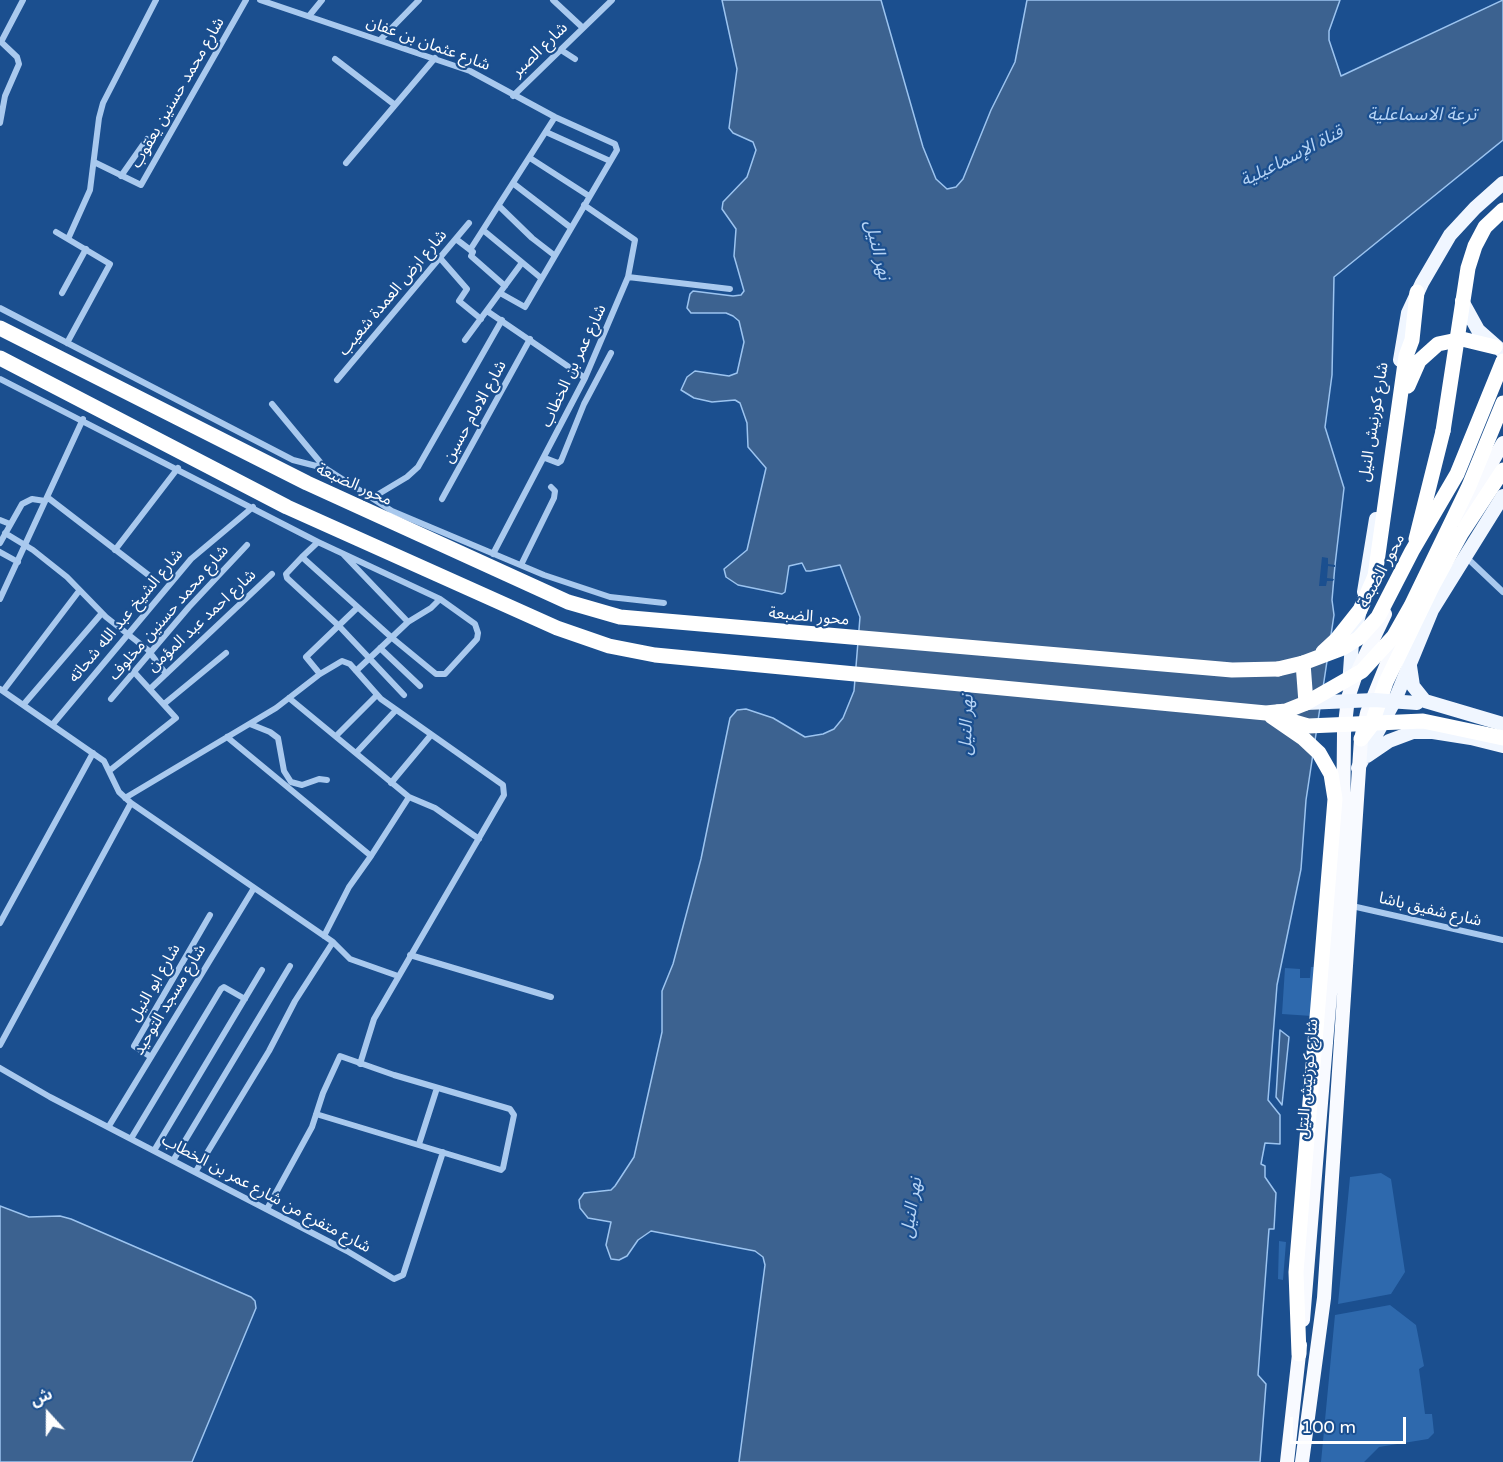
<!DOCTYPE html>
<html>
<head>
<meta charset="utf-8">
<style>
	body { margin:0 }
	#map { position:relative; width:1503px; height:1462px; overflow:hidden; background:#1b4f8f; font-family:"Varela Round","Noto Sans Arabic",sans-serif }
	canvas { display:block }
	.north { position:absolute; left:18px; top:1384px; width:60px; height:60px; -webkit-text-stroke:4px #1b4f8f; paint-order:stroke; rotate:339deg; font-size:16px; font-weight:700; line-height:24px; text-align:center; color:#fff }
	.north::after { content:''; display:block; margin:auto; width:21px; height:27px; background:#fff; clip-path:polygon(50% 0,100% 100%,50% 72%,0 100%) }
	.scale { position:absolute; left:1290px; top:1417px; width:116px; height:27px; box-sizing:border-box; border:3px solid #fff; border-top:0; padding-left:8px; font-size:18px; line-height:21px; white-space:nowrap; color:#fff; -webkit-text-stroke:4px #1b4f8f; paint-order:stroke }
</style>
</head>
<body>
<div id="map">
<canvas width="1503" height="1462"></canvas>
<div class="north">ش</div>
<div class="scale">100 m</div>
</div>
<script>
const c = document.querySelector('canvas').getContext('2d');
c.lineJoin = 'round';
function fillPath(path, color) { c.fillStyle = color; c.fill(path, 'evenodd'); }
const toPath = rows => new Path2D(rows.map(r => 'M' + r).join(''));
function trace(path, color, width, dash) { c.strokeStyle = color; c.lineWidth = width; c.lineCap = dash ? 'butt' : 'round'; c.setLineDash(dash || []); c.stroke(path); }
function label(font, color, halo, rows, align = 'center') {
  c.font = font + ' "Varela Round","Noto Sans Arabic",sans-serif'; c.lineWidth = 4.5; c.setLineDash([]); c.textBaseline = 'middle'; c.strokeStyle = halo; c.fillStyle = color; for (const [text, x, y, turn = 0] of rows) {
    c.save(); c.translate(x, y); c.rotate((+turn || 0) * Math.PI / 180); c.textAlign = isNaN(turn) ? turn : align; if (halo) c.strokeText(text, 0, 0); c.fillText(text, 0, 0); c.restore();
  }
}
fillPath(toPath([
	[1311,967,1315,967,1312,1016,1282,1014,1285,968,1300,969,1300,978,1310,978],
	[1381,1173,1391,1179,1405,1272,1391,1294,1338,1304,1350,1177],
	[1279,1241,1286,1242,1283,1280,1278,1279],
	[1390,1305,1416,1325,1424,1366,1419,1369,1425,1414,1432,1414,1434,1433,1428,1439,1379,1447,1364,1462,1321,1462,1335,1315]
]), '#2e69ad');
const water = toPath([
	[722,0,881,0,923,147,936,179,947,189,956,187,963,179,991,110,1015,62,1027,0,1340,0,1329,31,1329,40,1341,76,1503,0,1503,140,1334,277,1332,375,1325,427,1344,488,1335,565,1332,600,1334,615,1306,800,1301,869,1277,985,1268,1100,1280,1115,1280,1144,1265,1143,1261,1164,1265,1166,1265,1177,1276,1193,1274,1229,1269,1229,1258,1375,1266,1384,1260,1462,739,1462,765,1265,763,1257,755,1251,651,1231,638,1240,627,1256,619,1260,611,1259,606,1245,611,1222,588,1218,580,1208,579,1200,584,1193,611,1190,615,1186,634,1157,662,1032,662,991,673,964,701,859,730,718,737,710,746,709,773,718,805,737,823,734,834,729,843,718,854,691,860,617,840,565,810,571,806,571,802,563,789,566,785,592,782,594,738,585,726,577,724,569,747,550,766,468,748,447,747,423,740,403,735,400,712,402,694,398,681,390,687,377,695,371,729,376,737,373,744,342,739,321,733,316,726,313,691,313,687,308,690,294,693,291,733,296,741,295,744,291,734,256,736,229,722,209,723,202,747,177,756,150,753,142,733,133,729,128,737,69,722,0],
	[1280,1030,1289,1037,1282,1105,1276,1097,1280,1030],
	[0,1206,29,1217,60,1216,71,1219,251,1297,255,1301,256,1308,192,1462,0,1462,0,1206]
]);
fillPath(water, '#3c6290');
trace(water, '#9cc4f0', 1.5);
fillPath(toPath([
	[1322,557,1328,558,1328,564,1335,565,1335,567,1328,566,1327,578,1334,579,1333,581,1327,581,1326,586,1319,586]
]), '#1b4f8f');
trace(toPath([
	[260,0,470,71,555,117,615,144,617,150,525,307,500,293],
	[553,0,583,28],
	[309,16,322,0],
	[380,40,419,0],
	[0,41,17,57,19,64,5,96,0,123],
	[1,42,23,0],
	[561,50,575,59],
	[335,59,395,105],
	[513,96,612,0],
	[546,132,610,161],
	[530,158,589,196],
	[94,162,141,185,246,0],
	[346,163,435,58],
	[121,176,147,139],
	[514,184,570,227],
	[499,206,532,238,554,255],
	[483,230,541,278],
	[56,232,110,264,67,343],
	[68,239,90,190,99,118,103,103,156,0],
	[456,239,473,252,471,256,505,286],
	[470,250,555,117],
	[440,258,467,289,459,301,481,319],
	[628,277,730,289],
	[62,293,86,249],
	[0,308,293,460,324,468],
	[487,311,585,378],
	[465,340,521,264],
	[0,379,318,542,440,599,475,624,478,633,477,639,445,674,436,674,391,637,302,557,318,542],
	[337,380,469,223],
	[272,404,325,468,392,511,544,575,610,597,664,603],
	[545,458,558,463,561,461,584,404,611,353],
	[47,497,151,577],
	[372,498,407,477,418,467,502,320],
	[442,499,530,339],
	[0,520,10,524],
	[5,533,33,550,67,577,106,617,148,650,166,674],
	[0,543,22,504,32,499,45,501],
	[115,550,178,468],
	[0,552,18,562],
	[343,554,408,622],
	[493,554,585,378,628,277,635,240,584,205],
	[1465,556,1503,592],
	[302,557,286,574,287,578,339,626,404,695],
	[521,565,554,498,555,491,551,487],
	[0,599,83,419],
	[380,648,420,686],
	[356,671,408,622,431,608,440,599],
	[320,674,306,657,357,608],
	[0,689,104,761,119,792,131,803,333,942,350,959,398,976],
	[150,689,272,574],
	[3,691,79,591],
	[289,698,409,797,435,808,479,839],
	[111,699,189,607,247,545],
	[24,704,102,613],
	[164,704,226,653],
	[53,724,191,559,253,507],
	[250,724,270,732,278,738,284,771,291,782,302,785,319,779,327,780],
	[336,736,377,695],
	[227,737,371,856,349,887,324,936],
	[356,753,396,710],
	[109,771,176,718,134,672],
	[391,783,431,735],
	[125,798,276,708,320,674,342,661,350,664,381,699,503,785,504,795,374,1019,360,1064],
	[371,856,409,797],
	[1352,906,1503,940],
	[0,923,93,753],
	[410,955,551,997],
	[0,1045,131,803],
	[151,1057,134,1046,210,915],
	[0,1068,50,1097,347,1251,394,1279,403,1275,443,1152],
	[109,1126,254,888],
	[132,1137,221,989,224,987,245,999],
	[419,1144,437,1088],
	[155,1149,262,970],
	[174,1159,290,966],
	[196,1171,269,1051,295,1001,333,942],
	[267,1209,312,1127,323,1093,340,1056,394,1075,510,1109,514,1115,503,1168,501,1170,316,1114]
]), '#a9c9ee', 6);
trace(toPath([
	[1462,301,1478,330,1503,352],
	[1400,360,1408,313,1422,283,1450,235,1475,208,1503,183],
	[1364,592,1376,519],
	[1410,666,1413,686,1425,701,1503,724],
	[1349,686,1352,643,1360,610],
	[1367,756,1389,741,1413,732,1433,732,1471,738,1503,746],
	[1358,768,1395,700,1432,610,1503,496]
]), '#f0f6ff', 14);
trace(toPath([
	[1459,519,1503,443],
	[1303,1320,1343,838,1344,733,1348,698,1355,677,1385,614],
	[1287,1462,1300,1345],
	[1302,1462,1324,1298,1361,739,1367,713,1399,634]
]), '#f8faff', 14);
trace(toPath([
	[0,328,307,483,568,602,620,617,1232,670,1278,669],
	[0,358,287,507,557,628,609,646,655,655,1266,713,1286,711,1306,703,1303,663],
	[1408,386,1419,361,1438,344,1462,339,1495,347],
	[1416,539,1443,431],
	[1375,576,1406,356,1412,340,1417,292],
	[1271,716,1303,738,1319,753,1331,774,1335,799,1296,1272,1299,1354],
	[1361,739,1371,726,1386,682,1432,587,1461,534,1503,470]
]), '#fff', 15);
trace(toPath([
	[1306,703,1374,700,1417,703]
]), '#f0f6ff', 14);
trace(toPath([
	[1443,431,1468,268,1475,246,1485,227,1503,210],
	[1323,652,1337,639,1360,610,1375,576],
	[1278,669,1303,663,1343,648,1359,638,1378,617,1412,551,1457,474,1503,361],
	[1306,703,1362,671,1394,636,1411,606,1469,486,1503,403],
	[1278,712,1291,721,1308,726,1423,721,1503,738]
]), '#fff', 15);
label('16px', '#fff', '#1b4f8f', [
	["شارع عثمان بن عفان",428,44,20],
	["شارع الصبر",540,50,-44],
	["شارع محمد حسنين يعقوب",178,93,-60],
	["شارع ارض العمدة شعيب",393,293,-50],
	["شارع عمر بن الخطاب",574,366,-65],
	["شارع الامام حسين",475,412,-61],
	["شارع كورنيش النيل",1374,422,-81],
	["محور الضبعة",354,485,24],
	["محور الضبعة",1382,571,-62],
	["شارع محمد حسنين مخلوف",169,613,-49],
	["شارع الشيخ عبد الله شحاته",126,616,-50],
	["محور الضبعة",809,617,5],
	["شارع احمد عبد المؤمن",202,621,-43],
	["شارع شفيق باشا",1430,910,13],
	["شارع ابو النيل",155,983,-60],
	["شارع مسجد التوحيد",170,1000,-59],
	["شارع كورنيش النيل",1308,1079,-85],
	["شارع متفرع من شارع عمر بن الخطاب",266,1194,28]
]);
label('italic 18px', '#b5d3f5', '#1b4f8f', [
	["ترعة الاسماعلية",1422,115],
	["قناة الإسماعيلية",1292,157,-27],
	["نهر النيل",877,250,76],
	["نهر النيل",967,725,-88],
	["نهر النيل",912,1208,-81]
]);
</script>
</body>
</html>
